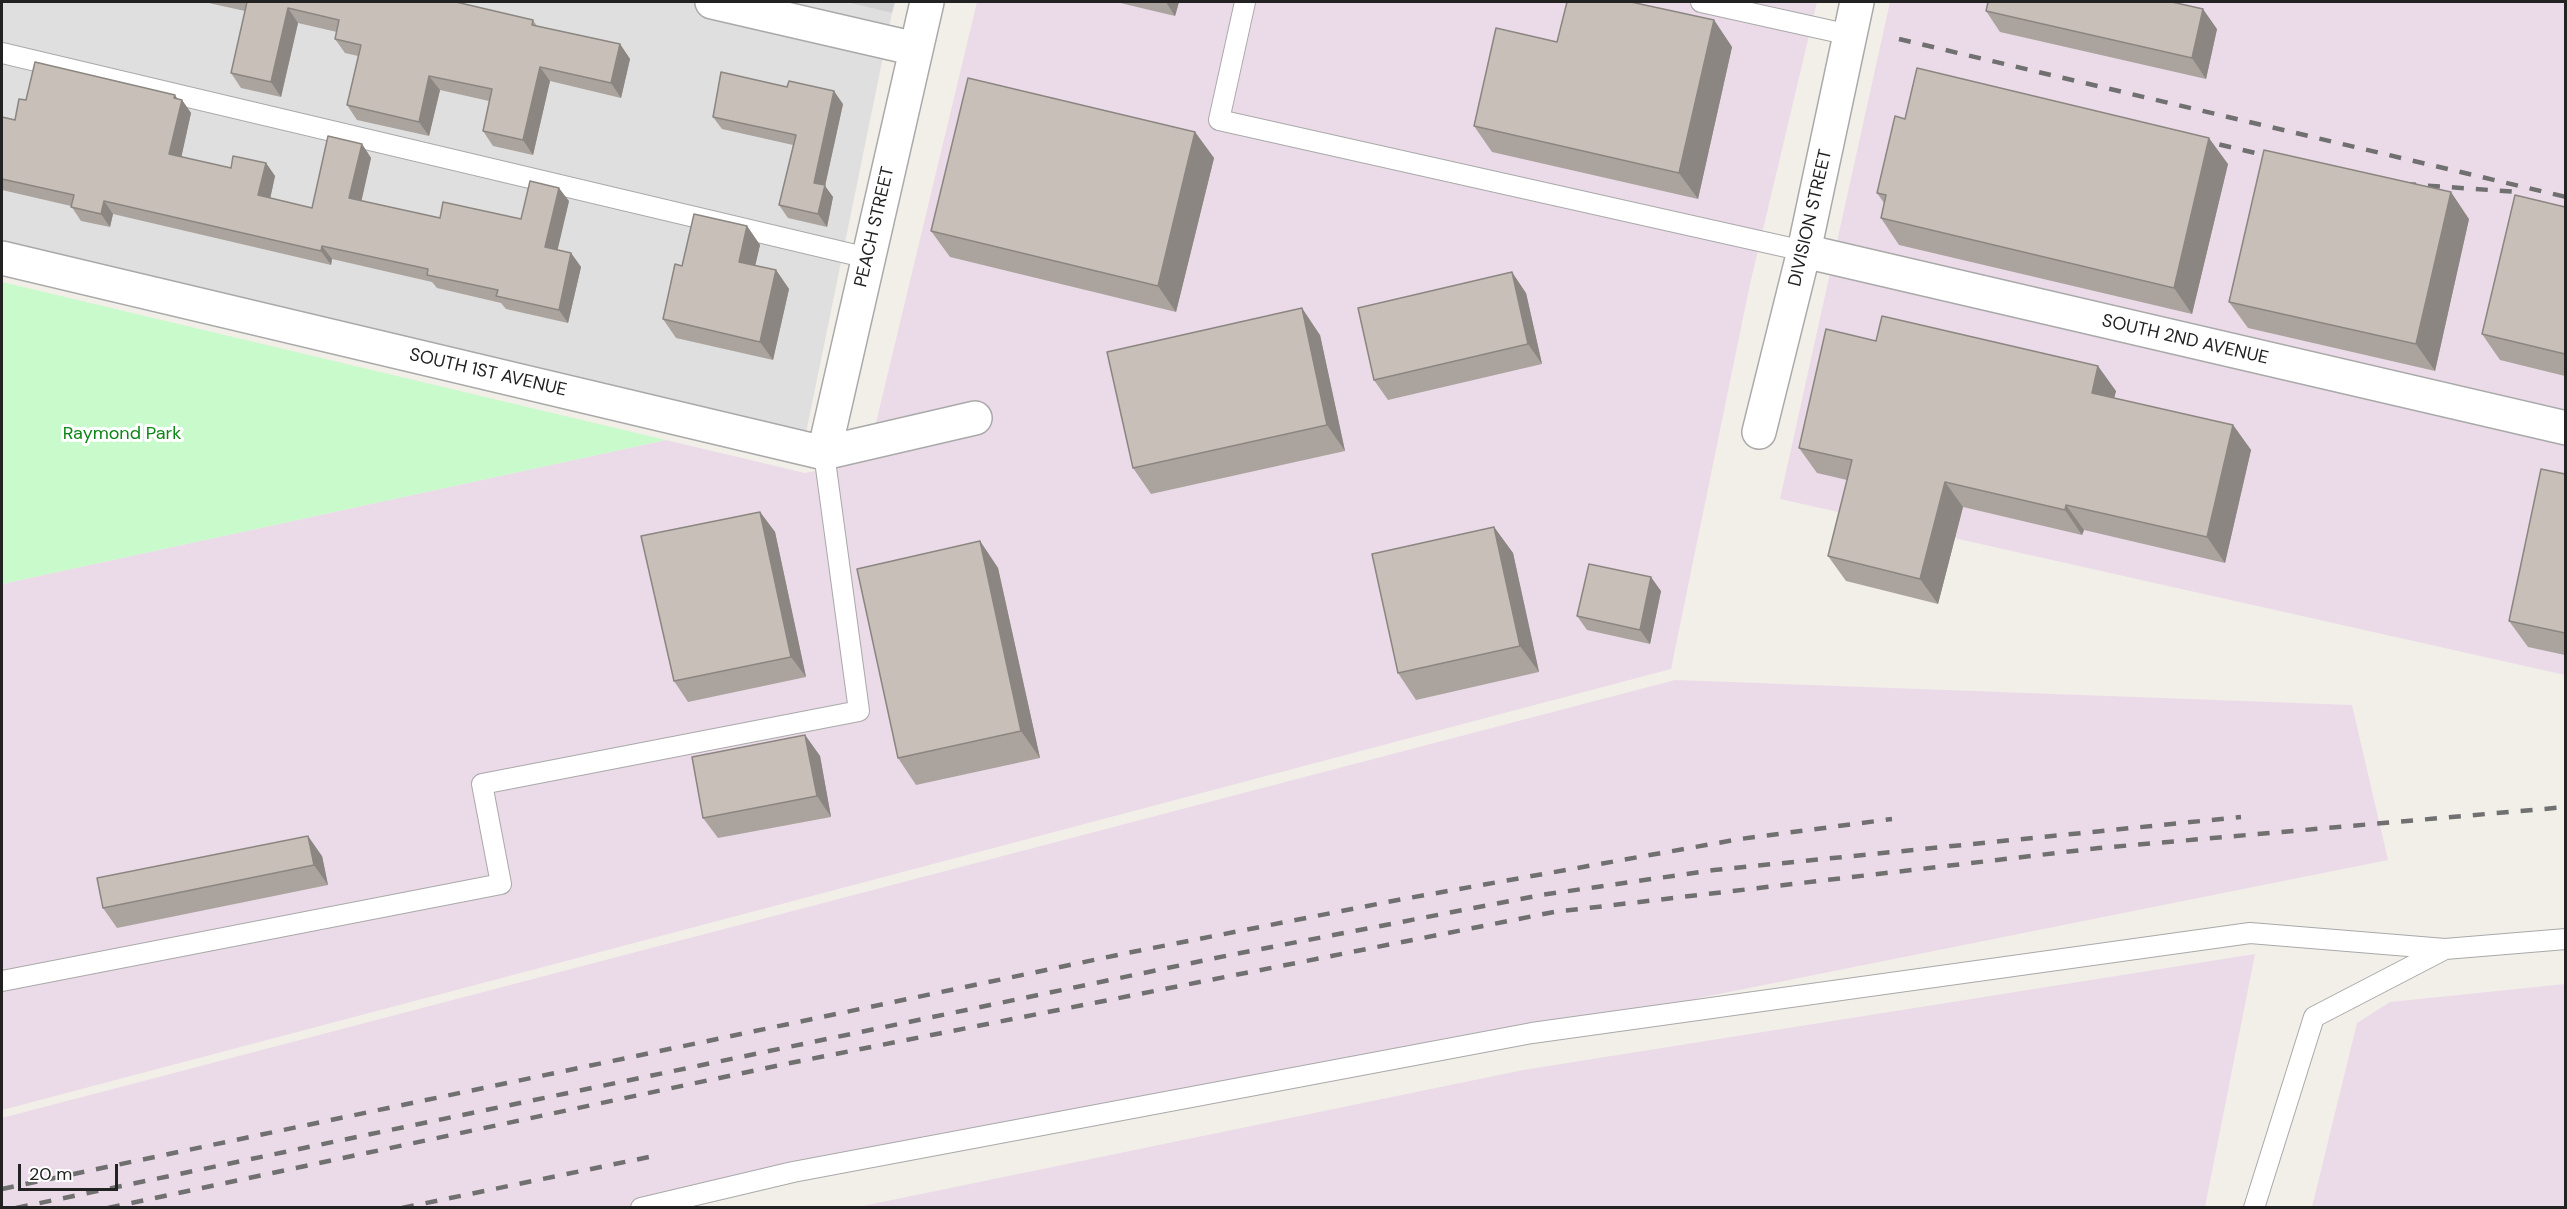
<!DOCTYPE html>
<html>
<head>
<meta charset="utf-8">
<style>
	body { margin:0 }
	#map { position:relative; width:2567px; height:1209px; overflow:hidden; background:#f2efe9; font-family:"DM Sans",sans-serif }
	canvas { display:block }
	.frame { position:absolute; inset:0; border:3px solid #222; pointer-events:none }
	.scale { position:absolute; left:18px; top:1164px; width:100px; height:27px; box-sizing:border-box; border:3px solid #222; border-top:0; padding-left:8px; font-size:18px; line-height:21px; white-space:nowrap; color:#222; -webkit-text-stroke:4px #fff; paint-order:stroke }
</style>
</head>
<body>
<div id="map">
<canvas width="2567" height="1209"></canvas>
<div class="frame"></div>
<div class="scale">20 m</div>
</div>
<script>
const c = document.querySelector('canvas').getContext('2d');
c.lineJoin = 'round';
function fillPath(path, color) { c.fillStyle = color; c.fill(path, 'evenodd'); }
const toPath = rows => new Path2D(rows.map(r => 'M' + r).join(''));
function trace(path, color, width, dash) { c.strokeStyle = color; c.lineWidth = width; c.lineCap = dash ? 'butt' : 'round'; c.setLineDash(dash || []); c.stroke(path); }
function label(font, color, halo, rows, align = 'center') {
  c.font = font + ' "DM Sans",sans-serif'; c.lineWidth = 6; c.setLineDash([]); c.textBaseline = 'middle'; c.strokeStyle = halo; c.fillStyle = color; for (const [text, x, y, turn = 0] of rows) {
    c.save(); c.translate(x, y); c.rotate((+turn || 0) * Math.PI / 180); c.textAlign = isNaN(turn) ? turn : align; if (halo) c.strokeText(text, 0, 0); c.fillText(text, 0, 0); c.restore();
  }
}
fillPath(toPath([
	[2,2,846,2,892,13,806,433,2,245]
]), '#e0dfdf');
fillPath(toPath([
	[977,2,1817,2,1750,284,1671,669,2,1110,2,584,666,440,805,473,867,460],
	[1890,2,2565,2,2565,675,1780,499],
	[1675,680,2352,705,2388,860,656,1207,2,1208,2,1118],
	[2255,954,2205,1207,858,1207,1523,1070],
	[2565,984,2565,1207,2312,1207,2357,1023,2390,1002]
]), '#ebdbe8');
fillPath(toPath([
	[846,2,895,2,892,13]
]), '#d0d0d0');
fillPath(toPath([
	[2,282,666,440,2,584]
]), '#c8facc');
const lane = toPath([
	[1245,2,1219,120,1804,251],
	[1701,2,1850,35],
	[2,53,868,258],
	[2,981,501,884,482,784,859,711,824,453],
	[641,1208,793,1172,1532,1033,2250,933,2445,949,2566,939],
	[2254,1208,2314,1017,2445,949]
]);
const street = toPath([
	[712,2,916,49],
	[1804,251,2566,428],
	[2,258,824,453,975,418],
	[1759,432,1804,251,1857,2],
	[824,453,927,2]
]);
trace(lane, '#a9a9a9', 22);
trace(street, '#a9a9a9', 36);
trace(lane, '#fff', 20);
trace(street, '#fff', 33);
trace(toPath([
	[1899,39,2566,197],
	[2196,139,2281,159],
	[2404,184,2518,192],
	[2,1189,1127,953,1403,899,1740,839,1892,819],
	[16,1208,1230,955,1541,895,1714,870,2241,817],
	[108,1208,785,1064,1554,912,2099,848,2566,807],
	[402,1208,649,1157]
]), '#707070', 4.5, [12, 12]);
fillPath(toPath([
	[204,2,456,2,533,20,537,26,620,44,630,59,621,98,550,81,533,155,493,146,483,131,489,101,440,90,429,136,357,120,347,105,358,56,345,53,335,39,337,32,298,23,281,97,241,88,231,73,245,11],
	[1115,2,1179,2,1175,16,1116,2],
	[1986,11,2217,29,2206,79,2000,32],
	[1714,20,1732,47,1698,199,1492,152,1474,126],
	[178,99,182,100,191,113,181,157,231,168,266,163,275,176,270,198,312,208,362,144,371,158,361,201,440,218,521,219,569,201,557,250,571,253,581,267,568,323,506,309,501,303,437,288,432,282,332,259,331,265,113,214,110,227,81,221,71,206,2,190,2,117,15,120,26,100],
	[843,104,825,186,833,197,827,227,788,218,779,205,793,145,722,129,713,117],
	[1195,132,1214,158,1176,312,950,257,931,231],
	[2228,164,2192,314,1899,245,1881,218,1884,203,1877,193],
	[2565,207,2565,376,2500,360,2482,334],
	[2469,219,2435,371,2248,328,2229,302],
	[747,226,760,245,755,265,776,270,789,289,773,360,676,338,663,319,682,266],
	[1526,293,1542,364,1388,400,1374,380],
	[1320,335,1345,451,1151,494,1133,468],
	[1876,341,2116,391,2114,398,2233,425,2251,450,2225,563,2084,530,2082,535,1963,507,1938,604,1846,581,1828,556,1847,480,1817,473,1799,448],
	[2565,474,2565,655,2528,647,2509,621],
	[760,512,775,532,806,677,688,702,674,681],
	[1494,527,1513,553,1539,672,1416,700,1398,673],
	[980,541,998,568,1040,758,916,785,898,758],
	[1661,591,1650,644,1587,630,1577,616],
	[805,735,820,756,831,817,718,838,703,818],
	[322,856,328,885,117,928,103,908]
]), '#aba49e');
fillPath(toPath([
	[1166,2,1179,2,1175,16],
	[288,8,298,23,281,97,271,82],
	[2203,9,2217,29,2206,79,2192,58],
	[1714,20,1732,47,1698,199,1679,173],
	[620,44,630,59,621,98,611,83],
	[540,67,550,81,533,155,523,140],
	[429,76,440,90,429,136,419,122],
	[834,91,843,104,825,186,833,197,827,227,818,214,814,183],
	[175,95,181,104,182,100,191,113,179,168,169,154],
	[1195,132,1214,158,1176,312,1158,286],
	[2209,138,2228,164,2192,314,2174,288],
	[362,144,371,158,359,212,349,198],
	[266,163,275,176,268,209,258,195],
	[559,188,569,201,555,261,545,247],
	[2451,192,2469,219,2435,371,2416,344],
	[104,201,113,214,110,227,101,214],
	[747,226,760,245,752,280,739,262],
	[322,246,332,259,331,265,321,251],
	[571,253,581,267,568,323,559,310],
	[776,270,789,289,773,360,760,342],
	[1512,272,1526,293,1542,364,1528,344],
	[1302,308,1320,335,1345,451,1327,425],
	[2098,366,2116,391,2109,418,2092,393],
	[2233,425,2251,450,2225,563,2207,537],
	[1945,482,1963,507,1938,604,1920,579],
	[2066,505,2084,530,2082,535,2065,510],
	[760,512,775,532,806,677,791,657],
	[1494,527,1513,553,1539,672,1520,646],
	[980,541,998,568,1040,758,1021,731],
	[1651,577,1661,591,1650,644,1640,630],
	[805,735,820,756,831,817,817,796],
	[308,836,322,856,328,885,314,865]
]), '#8b8681');
const building = toPath([
	[247,2,456,2,533,20,532,25,620,44,611,83,540,67,523,140,483,131,492,89,429,76,419,122,347,105,361,45,335,39,339,20,288,8,271,82,231,73,247,2],
	[1567,2,1631,2,1714,20,1679,173,1474,126,1496,28,1557,42,1567,2],
	[1988,2,2172,2,2203,9,2192,58,1986,11,1988,2],
	[35,62,175,95,174,98,182,100,169,154,231,168,233,156,266,163,258,195,312,208,328,136,362,144,349,198,440,218,443,202,521,219,530,181,559,188,545,247,571,253,559,310,496,296,498,290,427,275,428,269,322,246,321,251,104,201,101,214,71,207,74,195,2,179,2,117,15,120,19,99,26,100,35,62],
	[1917,68,2209,138,2174,288,1881,218,1886,195,1877,193,1895,116,1905,119,1917,68],
	[721,72,787,87,789,81,834,91,814,183,825,185,818,214,779,205,796,135,713,117,721,72],
	[968,78,1195,132,1158,286,931,231,968,78],
	[2264,150,2451,192,2416,344,2229,302,2264,150],
	[2515,195,2565,207,2565,354,2482,334,2515,195],
	[694,214,747,226,739,262,776,270,760,342,663,319,675,264,682,266,694,214],
	[1512,272,1528,344,1374,380,1358,308,1512,272],
	[1302,308,1327,425,1133,468,1107,352,1302,308],
	[1882,316,2098,366,2092,393,2233,425,2207,537,2066,505,2065,510,1945,482,1920,579,1828,556,1852,460,1799,448,1826,329,1876,341,1882,316],
	[2541,469,2565,474,2565,633,2509,621,2541,469],
	[760,512,791,657,674,681,641,536,760,512],
	[1494,527,1520,646,1398,673,1372,554,1494,527],
	[980,541,1021,731,898,758,857,569,980,541],
	[1589,564,1651,577,1640,630,1577,616,1589,564],
	[805,735,817,796,703,818,692,757,805,735],
	[308,836,314,865,103,908,97,878,308,836]
]);
fillPath(building, '#c7bfb8');
trace(building, '#8b8681', 1.5);
label('18px', '#222', '#fff', [
	["DIVISION STREET",1811,218,-77],
	["PEACH STREET",875,227,-77],
	["SOUTH 2ND AVENUE",2185,340,13],
	["SOUTH 1ST AVENUE",488,373,13]
]);
label('18px', '#0c8416', '#fff', [
	["Raymond Park",122,434]
]);
</script>
</body>
</html>
